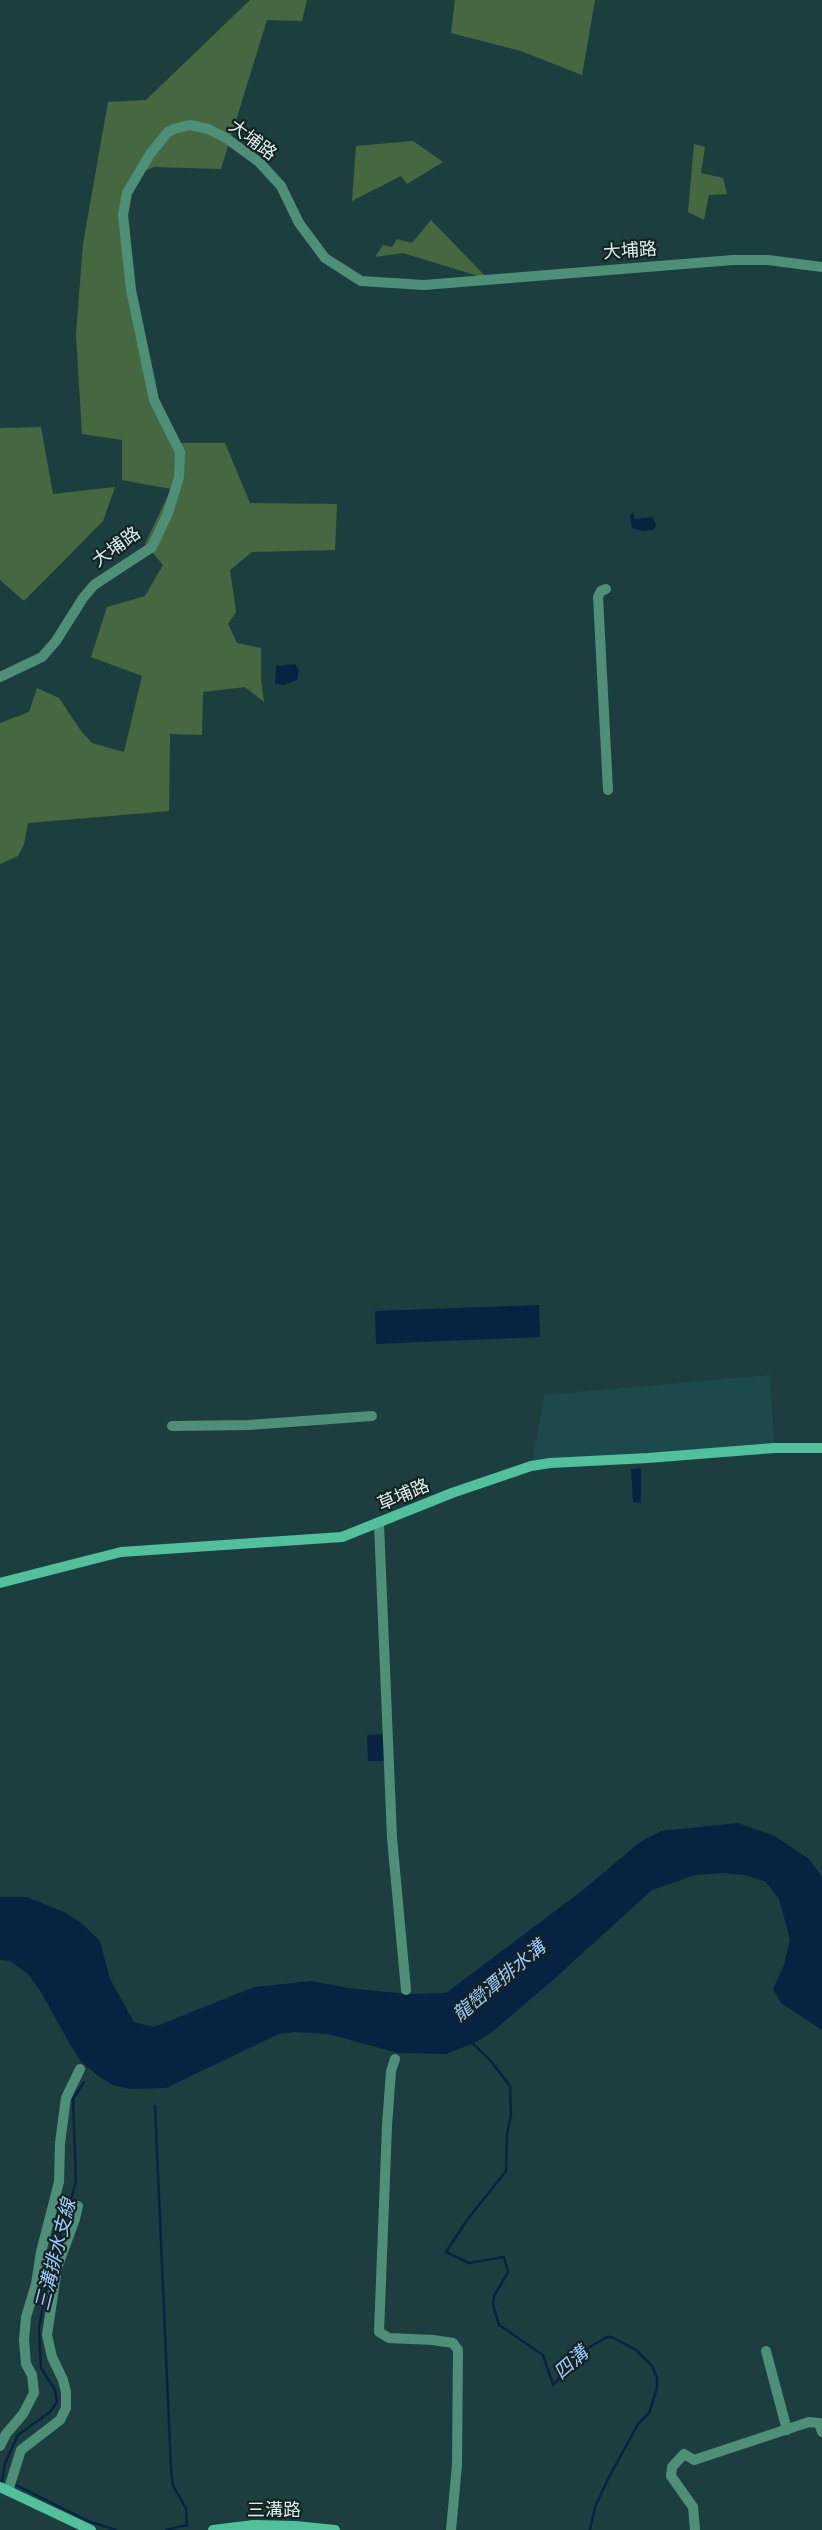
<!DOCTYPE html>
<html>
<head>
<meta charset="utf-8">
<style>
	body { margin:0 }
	canvas { display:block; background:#1d3e3e }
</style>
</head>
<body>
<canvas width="822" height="2530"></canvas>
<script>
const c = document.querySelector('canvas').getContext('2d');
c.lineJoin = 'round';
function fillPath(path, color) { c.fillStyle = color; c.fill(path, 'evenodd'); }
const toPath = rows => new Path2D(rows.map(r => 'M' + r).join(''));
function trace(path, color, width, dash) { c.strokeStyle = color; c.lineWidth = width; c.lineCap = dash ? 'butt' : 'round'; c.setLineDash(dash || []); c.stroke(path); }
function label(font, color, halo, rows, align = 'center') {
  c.font = font + ' Roboto,"Noto Sans TC",sans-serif'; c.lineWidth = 4.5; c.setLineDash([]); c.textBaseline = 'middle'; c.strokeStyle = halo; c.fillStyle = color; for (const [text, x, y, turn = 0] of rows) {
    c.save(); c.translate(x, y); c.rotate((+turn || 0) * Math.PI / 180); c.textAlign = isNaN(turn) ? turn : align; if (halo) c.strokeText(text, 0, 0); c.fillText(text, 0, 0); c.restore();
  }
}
fillPath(toPath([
	[770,1375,774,1448,531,1466,545,1395]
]), '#1c4949');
fillPath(toPath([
	[250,0,307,0,302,21,267,20,221,169,154,167,134,176,121,205,150,394,174,443,225,443,250,503,337,504,335,550,252,552,230,570,236,612,228,624,237,643,261,648,261,679,264,702,245,687,203,692,202,735,170,734,169,811,28,823,24,844,18,856,0,864,0,723,29,712,37,688,59,698,81,731,92,743,124,752,142,676,91,657,107,607,145,596,163,565,145,544,171,489,122,480,122,440,82,434,76,335,83,244,108,102,146,100],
	[455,0,595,0,582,75,521,51,451,33],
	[413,141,443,162,407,184,401,176,352,201,356,146],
	[694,144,705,147,701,173,723,178,727,194,709,195,704,220,688,212],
	[431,220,488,279,403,253,375,257,383,245,392,247,397,239,412,243],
	[41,427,53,494,115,487,103,521,24,601,0,580,0,428]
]), '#466840');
fillPath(toPath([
	[633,512,635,519,651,517,654,520,656,525,654,530,642,531,632,528,630,516],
	[295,664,299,670,297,680,285,685,275,684,276,666],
	[539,1305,540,1337,376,1344,375,1311],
	[641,1468,641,1503,633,1502,631,1469],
	[385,1734,387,1761,368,1761,367,1735],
	[738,1823,775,1836,809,1859,822,1877,822,2030,781,2003,773,1989,784,1965,790,1939,779,1899,766,1882,745,1875,724,1873,695,1875,652,1890,553,1980,491,2033,474,2043,446,2054,398,2053,328,2034,295,2032,279,2034,166,2088,129,2089,113,2085,97,2075,81,2062,68,2041,41,1992,28,1974,10,1961,0,1960,0,1897,27,1897,64,1912,79,1921,100,1941,110,1979,134,2022,154,2027,254,1987,312,1981,348,1988,406,1994,446,1993,583,1890,640,1842,661,1831]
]), '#082341');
trace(toPath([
	[471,2042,490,2060,510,2086,511,2116,507,2133,506,2171,467,2220,446,2252,469,2263,504,2257,508,2272,494,2296,493,2304,499,2325,543,2355,553,2385,588,2348,607,2337,612,2337,636,2350,652,2366,657,2378,657,2388,649,2413,638,2424,607,2481,595,2507,590,2530],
	[155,2106,171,2469,173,2486,186,2508,187,2526],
	[16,2485,88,2521,116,2530],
	[1,2486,5,2463,18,2435,50,2412,57,2402,55,2390,41,2368,39,2328,49,2274,76,2182,73,2099,84,2082],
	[166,2530,187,2525]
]), '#082341', 2.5);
trace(toPath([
	[606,589,601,591,598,597,608,790],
	[0,677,42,657,56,641,83,598,94,585,152,547,168,513,179,477,180,452,154,400,131,290,123,215,127,193,150,154,168,132,174,129,190,125,208,129,226,138,259,162,281,186,299,223,325,258,361,281,424,285,733,260,768,260,822,267],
	[172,1426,249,1425,372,1416],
	[379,1524,392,1838,406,1990],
	[395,2059,391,2071,387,2126,379,2332,389,2338,433,2340,453,2343,458,2350,457,2465,451,2530],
	[766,2351,787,2430],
	[0,2446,6,2434,23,2414,34,2393,32,2375,26,2364,24,2340,26,2317,36,2284,41,2252,59,2182,60,2143,66,2098,80,2069],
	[8,2491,21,2450,60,2420,66,2408,66,2392,63,2380,52,2357,47,2335,57,2268,75,2219,78,2206],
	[695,2530,693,2507,671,2476,672,2467,684,2454,694,2460,809,2422,819,2423,822,2432]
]), '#4e8f78', 10);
trace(toPath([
	[0,1583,121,1552,342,1537,452,1493,531,1466,550,1463,648,1458,774,1448,822,1448],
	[0,2487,91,2530],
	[213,2530,254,2525,295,2526,335,2530]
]), '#51c09c', 10);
label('18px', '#dbeeee', '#142222', [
	["大埔路",252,141,37],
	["大埔路",630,252,-4],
	["大埔路",117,548,-36],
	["草埔路",404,1496,-23],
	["三溝路",274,2511]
]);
label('italic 19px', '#a0cafc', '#142222', [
	["龍巒潭排水溝",500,1982,-40],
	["三溝排水支線",57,2255,-76],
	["四溝",572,2364,-42]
]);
</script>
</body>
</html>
